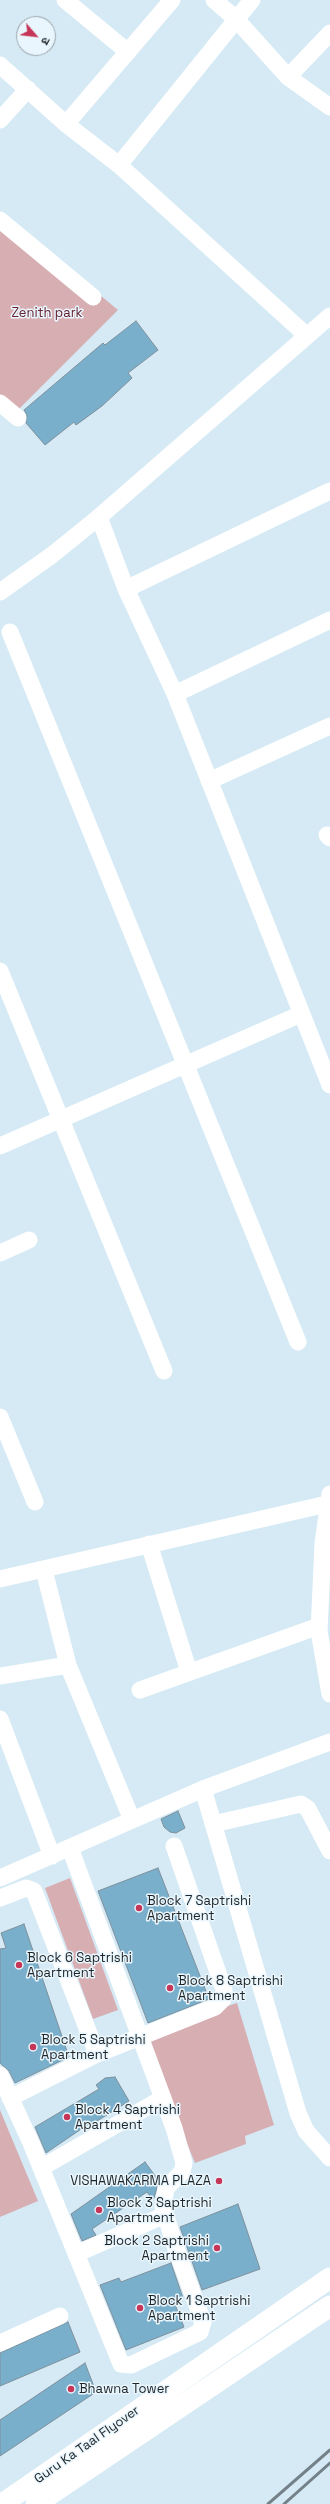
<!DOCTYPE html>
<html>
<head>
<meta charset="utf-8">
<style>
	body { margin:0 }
	#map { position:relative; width:330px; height:2504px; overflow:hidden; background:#d5eaf5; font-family:"Space Grotesk","Noto Sans Devanagari",sans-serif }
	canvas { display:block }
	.north { position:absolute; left:16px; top:16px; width:40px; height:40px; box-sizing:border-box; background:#e9f6fd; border:1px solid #97a2a8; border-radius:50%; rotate:118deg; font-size:11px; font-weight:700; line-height:16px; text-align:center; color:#1d2428 }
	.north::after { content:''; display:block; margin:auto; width:14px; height:18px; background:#c63658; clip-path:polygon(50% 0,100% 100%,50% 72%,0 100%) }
</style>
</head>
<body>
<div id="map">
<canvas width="330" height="2504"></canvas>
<div class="north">उ</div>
</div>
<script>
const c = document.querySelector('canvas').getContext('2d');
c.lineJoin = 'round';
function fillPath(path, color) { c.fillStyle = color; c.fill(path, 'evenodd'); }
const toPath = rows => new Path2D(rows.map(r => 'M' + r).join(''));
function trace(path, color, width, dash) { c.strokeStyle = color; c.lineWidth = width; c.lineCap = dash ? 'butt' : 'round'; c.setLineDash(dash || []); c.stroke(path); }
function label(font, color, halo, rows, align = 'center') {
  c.font = font + ' "Space Grotesk",sans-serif'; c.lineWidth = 3; c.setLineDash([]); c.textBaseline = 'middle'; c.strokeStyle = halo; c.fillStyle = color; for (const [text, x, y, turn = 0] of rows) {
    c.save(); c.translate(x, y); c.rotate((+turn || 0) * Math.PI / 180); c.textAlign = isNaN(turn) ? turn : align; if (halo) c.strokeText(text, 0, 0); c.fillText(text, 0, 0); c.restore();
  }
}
fillPath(toPath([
	[0,212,118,310,15,413,0,400],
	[70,1878,118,2010,93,2019,45,1888],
	[237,2003,274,2125,245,2136,246,2144,195,2163,142,2034],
	[0,2110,38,2201,0,2217]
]), '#d7afb3');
const building = toPath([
	[136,321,158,350,128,373,132,378,102,406,76,425,74,422,45,445,26,423,27,415,24,410,103,343,105,345,136,321],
	[178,1811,185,1828,176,1833,170,1832,164,1827,161,1819,178,1811],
	[158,1868,209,1999,148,2023,98,1891,158,1868],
	[24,1924,69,2057,15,2083,9,2071,0,2063,0,1949,6,1948,1,1933,24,1924],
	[115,2077,129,2101,94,2123,93,2121,46,2153,35,2127,99,2089,96,2085,105,2078,115,2077],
	[145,2162,159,2181,154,2198,152,2199,147,2192,92,2229,96,2235,82,2241,71,2214,145,2162],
	[238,2204,260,2269,202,2290,180,2227,238,2204],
	[171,2263,183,2298,174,2302,184,2327,126,2350,100,2285,119,2278,121,2282,171,2263],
	[68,2322,80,2352,0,2386,0,2353,68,2322],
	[85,2363,96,2392,0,2456,0,2420,85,2363]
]);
fillPath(building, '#7aafcb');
trace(building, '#7e909b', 1);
trace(toPath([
	[65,0,128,52],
	[214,0,235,18,288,77,330,107],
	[0,65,66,124,119,165,306,335],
	[288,77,330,33],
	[0,120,28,89],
	[66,124,172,0],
	[119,165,252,0],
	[0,220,93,297],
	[0,403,18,418],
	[99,517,126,589,175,694,330,1085],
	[126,589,330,491],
	[0,592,52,555,99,517,330,316],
	[10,632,298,1342],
	[175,694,330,620],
	[209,781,330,726],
	[327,835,330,838],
	[0,971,164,1371],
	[0,1146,301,1014],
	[0,1253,29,1240],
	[0,1417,35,1502],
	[330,1494,323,1543,319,1631,330,1694],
	[149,1544,189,1672],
	[0,1579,327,1504],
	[68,1665,132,1820],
	[0,1676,68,1665,44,1570],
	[140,1690,319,1626],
	[0,1719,52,1856],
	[203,1789,298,2113,306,2131,330,2158],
	[213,1824,301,1804,308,1809,330,1851],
	[0,1878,203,1789,330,1742],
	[0,1898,26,1888,34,1891,97,2054],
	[0,2075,31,2143,121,2364,131,2365,200,2332,203,2322,174,2243,163,2206,166,2188,182,2172,184,2163,174,2128,70,1848],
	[10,2098,97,2054,215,2007,223,1999,224,1990,174,1846],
	[41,2168,163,2098],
	[76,2254,165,2215],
	[0,2343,60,2316]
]), '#fff', 17);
trace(toPath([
	[2,2504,330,2278],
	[36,2504,330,2306]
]), '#fff', 21);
trace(toPath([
	[268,2504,330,2450],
	[284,2504,330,2463]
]), '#748189', 3);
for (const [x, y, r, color] of [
	[139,1908,4,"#c63658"],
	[19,1965,4,"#c63658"],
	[170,1988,4,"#c63658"],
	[33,2047,4,"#c63658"],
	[67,2117,4,"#c63658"],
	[219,2181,4,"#c63658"],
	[99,2210,4,"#c63658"],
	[217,2248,4,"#c63658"],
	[140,2308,4,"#c63658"],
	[71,2389,4,"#c63658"]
]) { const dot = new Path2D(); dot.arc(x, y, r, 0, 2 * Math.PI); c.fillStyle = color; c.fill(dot); trace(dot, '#e9f6fd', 1.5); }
label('13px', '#65212e', '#e9f6fd', [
	["Zenith park",47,313]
]);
label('13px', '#1d2428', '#e9f6fd', [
	["Block 7 Saptrishi",147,1901],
	["Apartment",147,1916],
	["Block 6 Saptrishi",27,1958],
	["Apartment",27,1973],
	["Block 8 Saptrishi",178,1981],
	["Apartment",178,1996],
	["Block 5 Saptrishi",41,2040],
	["Apartment",41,2055],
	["Block 4 Saptrishi",75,2110],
	["Apartment",75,2125],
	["VISHAWAKARMA PLAZA",211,2181,"right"],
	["Block 3 Saptrishi",107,2203],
	["Apartment",107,2218],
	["Block 2 Saptrishi",209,2241,"right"],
	["Apartment",209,2256,"right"],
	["Block 1 Saptrishi",148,2301],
	["Apartment",148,2316],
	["Bhawna Tower",79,2389]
], 'left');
label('13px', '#1d2428', '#e9f6fd', [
	["Guru Ka Taal Flyover",87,2445,-35]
]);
</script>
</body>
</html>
